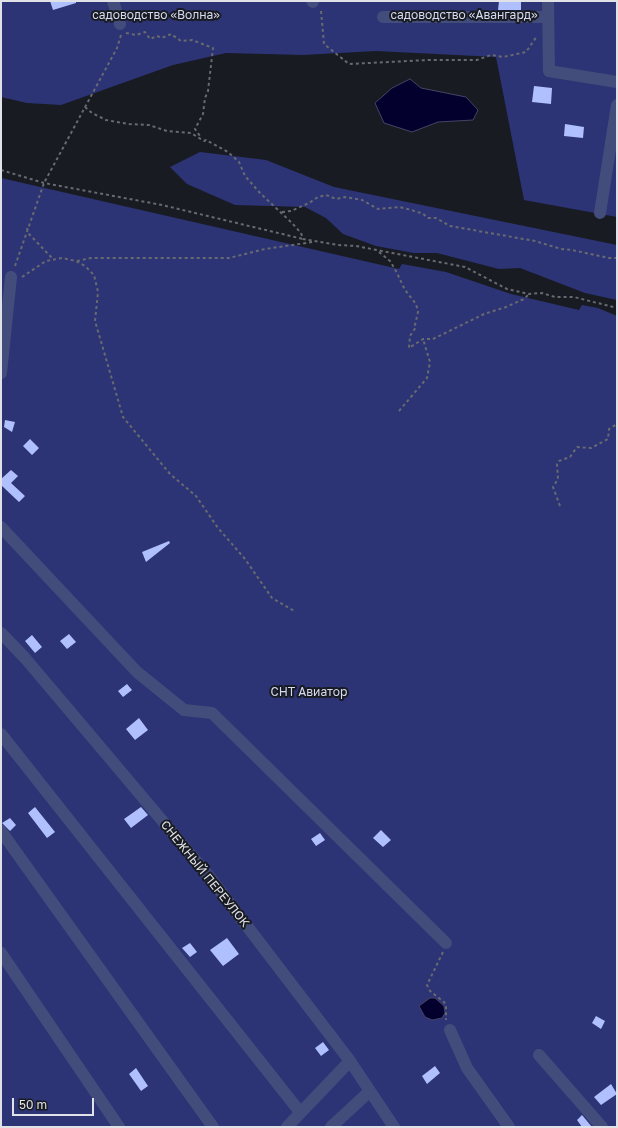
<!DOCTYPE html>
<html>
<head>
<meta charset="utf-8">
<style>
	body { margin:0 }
	#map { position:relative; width:618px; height:1128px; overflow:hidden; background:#191b23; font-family:"Golos Text",sans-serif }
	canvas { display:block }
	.frame { position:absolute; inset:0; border:2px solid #e0e2e7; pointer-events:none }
	.scale { position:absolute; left:12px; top:1098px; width:82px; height:18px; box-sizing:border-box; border:2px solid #e0e2e7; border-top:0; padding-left:5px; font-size:12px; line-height:14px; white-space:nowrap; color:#e0e2e7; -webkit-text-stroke:3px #191b23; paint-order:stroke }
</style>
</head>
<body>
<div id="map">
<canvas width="618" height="1128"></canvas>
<div class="frame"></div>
<div class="scale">50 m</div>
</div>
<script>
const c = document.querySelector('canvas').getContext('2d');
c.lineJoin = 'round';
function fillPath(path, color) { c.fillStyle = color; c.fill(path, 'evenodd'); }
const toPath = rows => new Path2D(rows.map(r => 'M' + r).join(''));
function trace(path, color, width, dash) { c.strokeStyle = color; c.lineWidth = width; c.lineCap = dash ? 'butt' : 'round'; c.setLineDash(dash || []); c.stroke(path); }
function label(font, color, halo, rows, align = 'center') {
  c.font = font + ' "Golos Text",sans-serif'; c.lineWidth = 4; c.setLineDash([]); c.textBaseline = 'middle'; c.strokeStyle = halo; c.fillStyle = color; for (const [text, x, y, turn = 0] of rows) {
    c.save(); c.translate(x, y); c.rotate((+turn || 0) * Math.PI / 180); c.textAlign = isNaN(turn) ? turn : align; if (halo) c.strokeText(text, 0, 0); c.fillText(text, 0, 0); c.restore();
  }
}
fillPath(toPath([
	[1,1,617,1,617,217,524,200,496,57,376,51,303,55,226,53,173,65,61,105,27,103,1,97],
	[200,152,266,160,334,187,617,245,617,300,585,293,520,268,499,269,437,253,414,253,376,246,343,234,326,218,305,207,235,205,187,184,170,167],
	[1,178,399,269,402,264,446,272,511,294,579,310,582,305,598,308,617,316,617,1127,1,1127]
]), '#2c3475');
const water = toPath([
	[410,79,421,88,466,97,478,110,473,120,438,122,412,132,384,123,375,103,392,88,410,79],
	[430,998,435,998,444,1006,445,1013,442,1018,432,1020,425,1017,419,1006,430,998]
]);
fillPath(water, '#04002d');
trace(water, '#464465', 1);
fillPath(toPath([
	[50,1,76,1,76,3,53,10],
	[499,1,521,1,521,10,498,10],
	[534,86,552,88,551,104,532,102],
	[565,124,584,127,583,138,564,136],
	[5,420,15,422,12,432,4,427],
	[30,439,39,448,32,455,23,446],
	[11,470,18,476,11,483,25,496,19,502,1,485,1,479],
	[169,541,170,543,146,562,142,552],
	[69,634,76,642,67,649,60,641],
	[32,635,42,647,35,653,25,641],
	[127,684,132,690,123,697,118,691],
	[139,718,148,730,135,740,126,729],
	[35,807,55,832,47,838,28,813],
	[141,807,148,815,131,828,124,819],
	[10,818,16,825,10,831,2,823],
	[381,830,391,840,383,847,373,838],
	[320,833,325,840,316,846,311,839],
	[227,938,239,954,223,966,210,950],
	[190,943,197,952,190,957,182,948],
	[596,1016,605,1021,601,1029,592,1023],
	[323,1042,329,1050,321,1056,315,1048],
	[435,1066,440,1073,427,1084,422,1076],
	[136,1068,148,1086,141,1091,129,1074],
	[611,1084,617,1094,601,1105,594,1097],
	[582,1115,592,1127,582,1127,577,1120]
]), '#b0bffe');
trace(toPath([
	[321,11,324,44,349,64,428,60,477,60,491,55,503,57,526,52,537,36],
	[126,33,136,35,145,32,150,39,157,36,162,38,171,34,181,41,192,40,213,48,208,91,205,98,203,114,195,129,200,136],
	[85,107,92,113,106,120,129,124,149,125,167,131,191,133,204,141,206,140,228,152,239,162,245,176,260,193,292,223,301,233,303,239,338,245,356,246,465,267,507,289,529,294,542,293,555,297,574,297,617,308],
	[1,170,44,183,162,205,303,239],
	[282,212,291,211,309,203,318,197,326,195,336,199,345,197,362,200,378,209,399,207,412,210,416,212,422,213,428,218,436,218,450,226,535,241,561,249,572,250,609,258,617,258],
	[27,228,28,233,53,259],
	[379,252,390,261,396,271,405,290,416,304,418,312,415,325,416,327,410,336,409,348,423,339,433,339,484,314,506,307,524,299,529,294],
	[77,261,91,258,229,258,265,249,313,242],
	[15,266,44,183,117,48,121,35],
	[22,277,46,261,62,258,76,261,85,266,94,275,98,292,95,321,123,417,170,474,196,496,218,528,245,559,272,598,296,612],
	[399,411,427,378,430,362,423,339],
	[560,506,553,487,558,479,557,464,559,461,570,457,577,447,591,448,608,439,609,429,617,424],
	[443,952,427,985,430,991,444,1002,446,1006,446,1020]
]), '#686a70', 2, [3, 3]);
trace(toPath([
	[113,1,120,24],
	[312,1,313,2],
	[548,1,549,71,617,82],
	[383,17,547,17],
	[600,213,617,105],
	[1,373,11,277],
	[1,527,137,672,184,710,212,713,446,943],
	[1,633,25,658,107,755,208,875,350,1061,394,1127],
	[1,734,300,1112],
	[1,831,213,1127],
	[1,953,119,1127],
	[450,1030,467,1068,509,1127],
	[539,1055,602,1127],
	[287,1127,350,1061],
	[331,1127,370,1091]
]), '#434d7b', 12);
label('12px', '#d5daef', '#191b23', [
	["садоводство «Волна»",156,15],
	["садоводство «Авангард»",464,15],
	["СНТ Авиатор",309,692]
]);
label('12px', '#e0e2e7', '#191b23', [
	["СНЕЖНЫЙ ПЕРЕУЛОК",205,874,51]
]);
</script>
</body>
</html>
